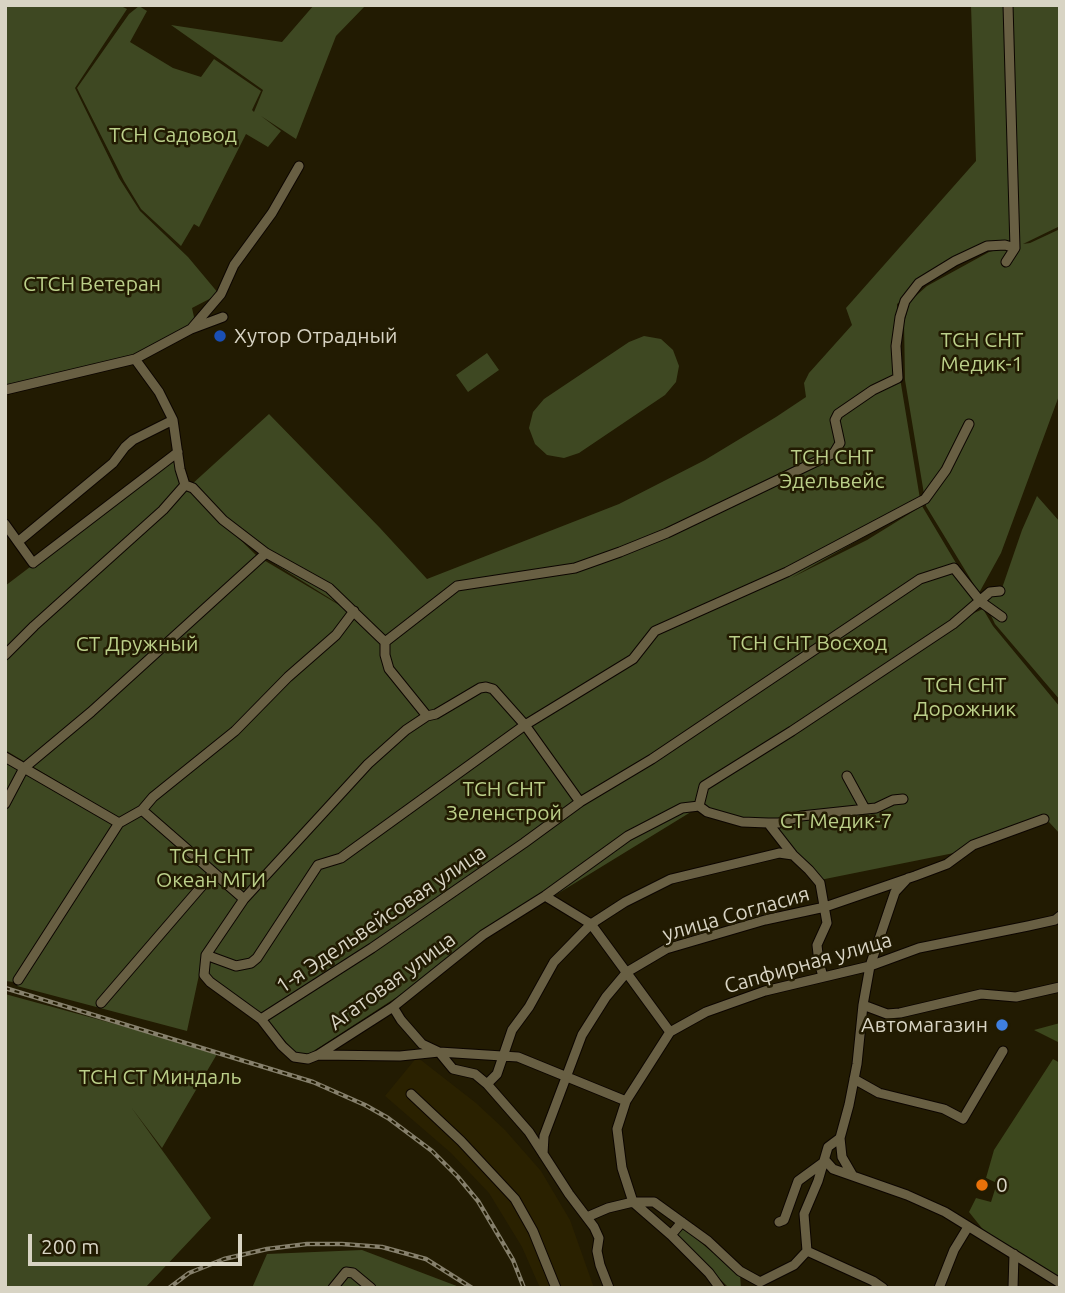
<!DOCTYPE html>
<html>
<head>
<meta charset="utf-8">
<style>
	body { margin:0 }
	#map { position:relative; width:1065px; height:1293px; overflow:hidden; background:#221b02; font-family:Ubuntu,sans-serif }
	canvas { display:block }
	.frame { position:absolute; inset:0; border:7px solid #d8d4c4; pointer-events:none }
	.scale { position:absolute; left:28px; top:1234px; width:214px; height:32px; box-sizing:border-box; border:4px solid #d8d4c4; border-top:0; padding-left:9px; font-size:21px; line-height:24px; white-space:nowrap; color:#d8d4c4; -webkit-text-stroke:5px #221b02; paint-order:stroke }
</style>
</head>
<body>
<div id="map">
<canvas width="1065" height="1293"></canvas>
<div class="frame"></div>
<div class="scale">200 m</div>
</div>
<script>
const c = document.querySelector('canvas').getContext('2d');
c.lineJoin = 'round';
function fillPath(path, color) { c.fillStyle = color; c.fill(path, 'evenodd'); }
const toPath = rows => new Path2D(rows.map(r => 'M' + r).join(''));
function trace(path, color, width, dash) { c.strokeStyle = color; c.lineWidth = width; c.lineCap = dash ? 'butt' : 'round'; c.setLineDash(dash || []); c.stroke(path); }
function label(font, color, halo, rows, align = 'center') {
  c.font = font + ' Ubuntu,sans-serif'; c.lineWidth = 5; c.setLineDash([]); c.textBaseline = 'middle'; c.strokeStyle = halo; c.fillStyle = color; for (const [text, x, y, turn = 0] of rows) {
    c.save(); c.translate(x, y); c.rotate((+turn || 0) * Math.PI / 180); c.textAlign = isNaN(turn) ? turn : align; if (halo) c.strokeText(text, 0, 0); c.fillText(text, 0, 0); c.restore();
  }
}
fillPath(toPath([
	[417,1057,476,1103,505,1130,541,1171,570,1220,594,1288,540,1288,522,1247,489,1193,451,1153,385,1096]
]), '#2a2100');
fillPath(toPath([
	[5,5,119,5,127,9,75,88,119,178,140,211,188,257,219,294,192,308,194,317,191,331,158,349,5,392],
	[314,5,366,5,336,36,296,139,261,116,281,131,268,147,246,134,199,227,194,224,181,246,141,209,124,181,77,88,129,14,139,6,147,11,130,42,173,68,201,77,214,59,261,91,252,110,254,112,263,90,171,25,282,42],
	[971,5,1060,5,1060,226,1023,244,1030,243,1060,229,1060,393,1001,553,979,593,926,506,905,380,904,323,910,301,927,286,989,252,1005,248,989,248,942,271,897,304,901,384,921,505,791,578,867,540,922,506,981,605,916,653,974,613,983,609,993,626,1060,707,1060,834,1049,822,954,853,820,880,767,828,705,817,699,807,531,910,306,1056,296,1053,266,1020,230,993,199,975,187,1031,17,986,121,825,140,814,246,725,358,616,259,554,191,485,269,414,380,528,427,579,619,504,705,460,776,417,806,397,804,383,809,373,852,325,846,308,976,161],
	[644,336,661,339,673,350,679,366,676,382,665,395,579,453,564,458,547,455,535,444,529,428,533,412,544,399,629,342],
	[487,353,499,370,468,392,456,375],
	[176,456,187,488,257,556,351,612,332,634,252,713,139,809,119,818,5,750,5,586],
	[1037,496,1060,522,1060,700,995,624,984,601,991,594,1000,594,1022,530],
	[5,759,116,824,14,982,5,981],
	[5,994,137,1030,217,1054,162,1148,131,1107,211,1218,145,1288,5,1288],
	[682,1227,740,1275,741,1288,727,1286,676,1236],
	[362,1250,462,1288,252,1288,267,1254]
]), '#3e4822');
fillPath(toPath([
	[1060,1023,1060,1043,1034,1030],
	[1053,1059,1060,1063,1060,1278,985,1232,969,1212,976,1198,991,1202,997,1183,986,1178,994,1150]
]), '#3c471d');
const minor = toPath([
	[1006,262,1015,248,1008,5],
	[192,328,221,294,234,265,272,213,299,166],
	[135,359,159,392,173,420,180,469,185,485,193,488,223,520,266,553,329,588,385,642,457,586,575,568,620,552,667,533,834,453,840,443,835,420,838,414,873,390,898,378,896,346,900,317,905,301,919,283,955,261,987,246,1005,245,1015,248],
	[5,390,135,359,191,329,223,317],
	[5,524,33,563,178,452],
	[19,541,113,463,125,447,133,440,173,420],
	[385,642,385,655,389,669,427,716],
	[5,655,34,626,163,510,185,485],
	[5,757,119,823,142,810,244,899],
	[847,776,865,809],
	[580,802,525,725,493,689,486,687,480,688,436,714,427,716,406,730,368,764,244,899,206,955,204,975,210,982,261,1019,282,1046,294,1057,308,1059,318,1055,393,1007,483,935,545,896,628,836,682,808,699,806],
	[5,804,24,768,91,712,266,553],
	[699,806,704,786,792,731,953,624,990,592,1000,591],
	[699,806,707,812,742,822,768,823,779,823,801,816,876,808,893,800,903,799],
	[142,810,153,797,235,731,288,677,336,635,354,611],
	[768,823,793,855,809,870,820,883,827,923,817,945,819,963,823,976],
	[545,896,591,924,670,1032],
	[206,955,236,966,251,963,257,958,318,865,341,858,525,725,633,659,655,631,787,572,925,499,946,470,969,424],
	[18,980,119,823],
	[101,1003,213,873],
	[863,1005,887,1014,900,1013,981,994,1016,997,1060,987],
	[393,1007,401,1020,422,1044,439,1052,453,1069,475,1074,487,1084,529,1132,569,1194,594,1227,599,1238,597,1251,600,1265,609,1288],
	[261,1019,372,948,524,843,580,802,652,759,920,579,954,568,981,602,1002,617],
	[318,1055,400,1056,439,1052,518,1057,626,1101],
	[854,1079,879,1093,944,1109,963,1119,1003,1051],
	[487,1084,497,1074,512,1030,529,1007,554,962,591,924,625,902,671,879,779,853,793,855],
	[411,1094,461,1141,515,1199,533,1231,556,1288],
	[840,1138,842,1157,853,1176],
	[543,1154,544,1136,582,1035,606,997,627,972,666,949,765,920,825,907,915,876,947,864,973,845,1044,819],
	[825,1160,833,1169,907,1195,945,1212,1060,1283],
	[587,1217,608,1208,633,1202,654,1202,708,1241,740,1271,760,1282,794,1265,807,1251,804,1214,818,1181,828,1147,840,1138,849,1105,857,1064,863,1005,870,966,895,892,908,878],
	[682,1222,671,1235,709,1273,720,1288],
	[779,1222,784,1220,798,1181,824,1162],
	[671,1235,633,1202,622,1168,617,1129,626,1101,670,1032,706,1012,765,991,870,966,919,948,1028,926,1055,920,1060,916],
	[807,1251,873,1281,883,1288],
	[333,1288,346,1272,353,1273,371,1288],
	[939,1288,954,1250,968,1227],
	[1013,1288,1014,1254]
]);
trace(minor, '#0c0500', 11);
trace(minor, '#685f43', 9);
const rail = toPath([
	[5,988,313,1082,365,1105,388,1118,432,1151,458,1177,478,1201,513,1260,524,1288],
	[169,1288,189,1273,224,1259,267,1249,307,1244,342,1244,382,1247,426,1259,472,1288]
]);
trace(rail, '#86806c', 4.5);
trace(rail, '#221b02', 2, [5]);
for (const [x, y, r, color] of [
	[220,336,7,"#1a4fb4"],
	[1002,1025,7,"#3f7fe0"],
	[982,1185,7,"#e8710a"]
]) { const dot = new Path2D(); dot.arc(x, y, r, 0, 2 * Math.PI); c.fillStyle = color; c.fill(dot); trace(dot, '#221b02', 2.5); }
label('21px', '#bbcf89', '#221b02', [
	["ТСН Садовод",173,135],
	["СТСН Ветеран",92,284],
	["ТСН СНТ",982,340],
	["Медик-1",982,364],
	["ТСН СНТ",832,457],
	["Эдельвейс",832,481],
	["ТСН СНТ Восход",808,643],
	["СТ Дружный",137,644],
	["ТСН СНТ",965,685],
	["Дорожник",965,709],
	["ТСН СНТ",504,789],
	["Зеленстрой",504,813],
	["СТ Медик-7",836,821],
	["ТСН СНТ",211,856],
	["Океан МГИ",211,880],
	["ТСН СТ Миндаль",160,1077]
]);
label('21px', '#d8d4c4', '#221b02', [
	["Хутор Отрадный",234,336],
	["Автомагазин",988,1025,"right"],
	["0",996,1185]
], 'left');
label('21px', '#d8d4c4', '#221b02', [
	["улица Согласия",736,914,-16],
	["1-я Эдельвейсовая улица",381,919,-34],
	["Сапфирная улица",808,963,-16],
	["Агатовая улица",392,981,-36]
]);
</script>
</body>
</html>
